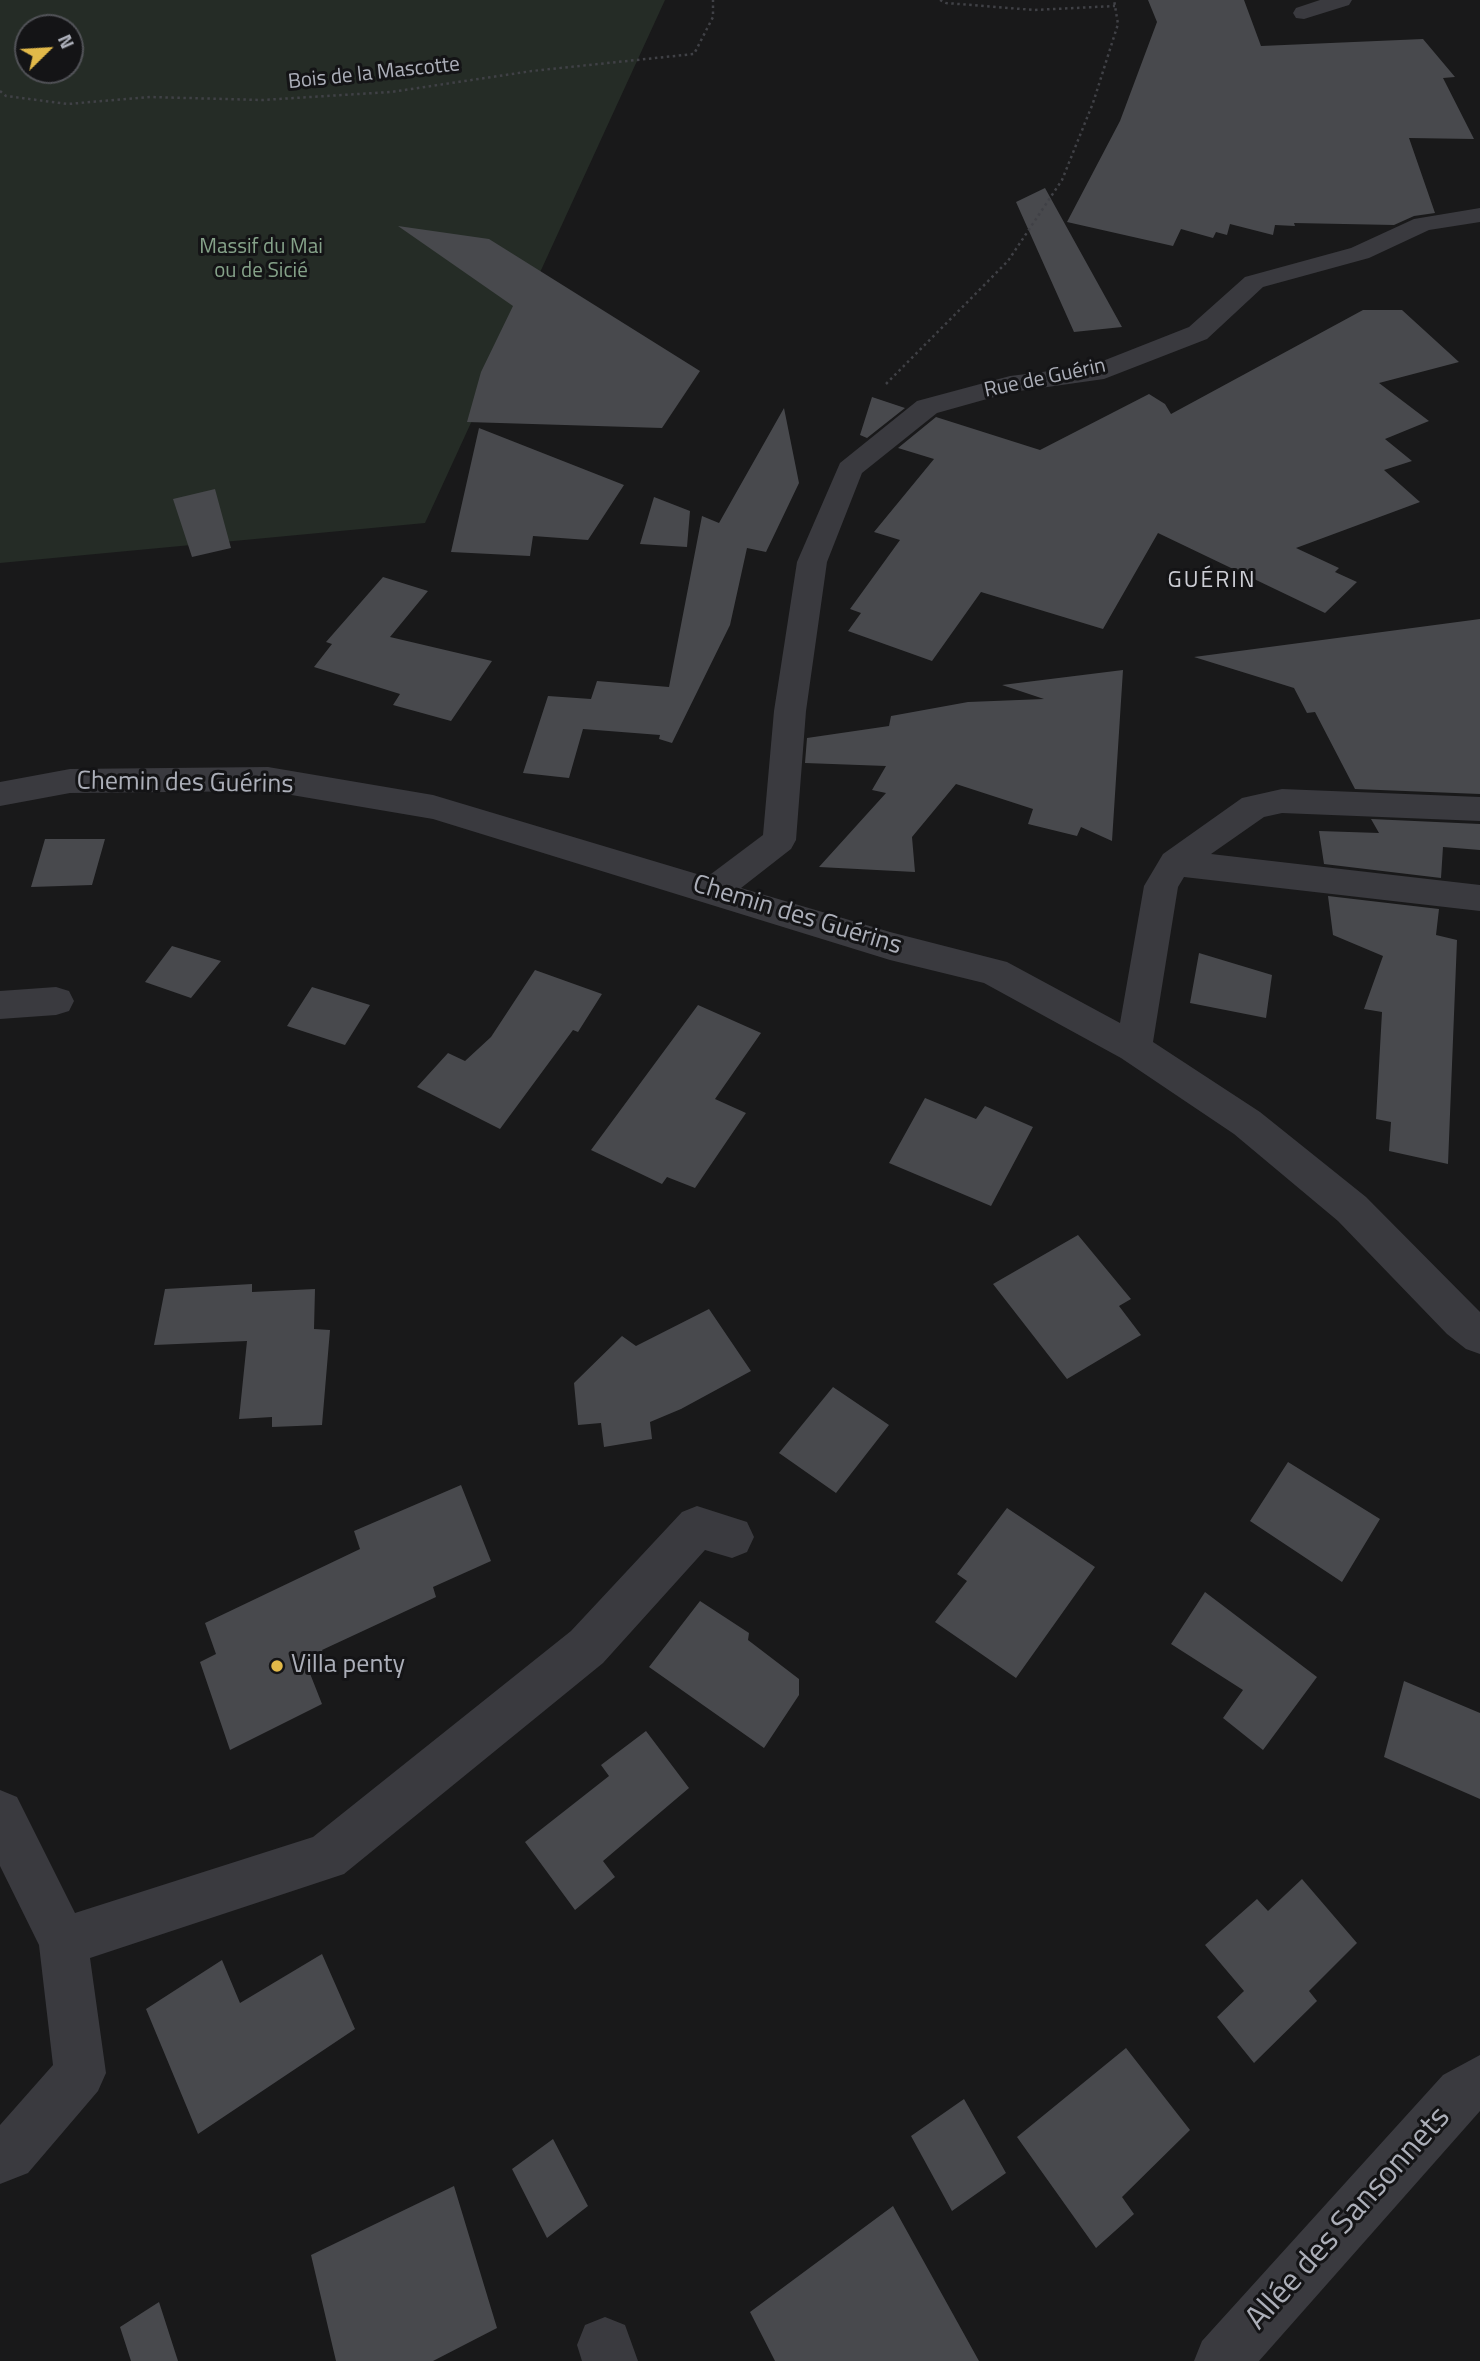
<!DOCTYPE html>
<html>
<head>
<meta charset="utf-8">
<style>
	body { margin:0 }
	#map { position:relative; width:1480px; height:2361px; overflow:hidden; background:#19191a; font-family:"Titillium Web",sans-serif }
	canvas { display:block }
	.north { position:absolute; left:14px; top:14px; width:70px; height:70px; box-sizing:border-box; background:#141416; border:2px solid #515257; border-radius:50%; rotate:66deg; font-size:19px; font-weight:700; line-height:28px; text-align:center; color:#acafb9 }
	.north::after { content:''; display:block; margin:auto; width:24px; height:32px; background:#e2b949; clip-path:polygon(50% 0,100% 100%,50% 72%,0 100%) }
</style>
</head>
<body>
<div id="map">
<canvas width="1480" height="2361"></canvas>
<div class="north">N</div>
</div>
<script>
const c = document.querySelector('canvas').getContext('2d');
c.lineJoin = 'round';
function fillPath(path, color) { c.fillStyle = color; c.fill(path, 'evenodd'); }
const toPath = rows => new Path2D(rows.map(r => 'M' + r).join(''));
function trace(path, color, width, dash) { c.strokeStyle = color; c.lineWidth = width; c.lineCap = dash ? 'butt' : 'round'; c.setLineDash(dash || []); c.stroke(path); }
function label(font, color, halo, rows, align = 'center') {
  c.font = font + ' "Titillium Web",sans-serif'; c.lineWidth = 6; c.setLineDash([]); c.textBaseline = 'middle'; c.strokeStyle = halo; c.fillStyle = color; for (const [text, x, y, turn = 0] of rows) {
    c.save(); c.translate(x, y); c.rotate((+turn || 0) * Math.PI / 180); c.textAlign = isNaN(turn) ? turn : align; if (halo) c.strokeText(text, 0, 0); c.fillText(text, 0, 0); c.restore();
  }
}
fillPath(toPath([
	[0,0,665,0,425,523,0,563],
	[28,28,70,28,70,70,28,70]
]), '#252c26');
fillPath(toPath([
	[1148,0,1244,0,1261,46,1423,39,1455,77,1443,78,1474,139,1409,138,1435,213,1414,216,1394,225,1294,223,1295,226,1275,225,1273,235,1230,224,1227,235,1216,232,1213,238,1181,229,1173,246,1067,222,1120,121,1157,22],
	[1045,188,1122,327,1074,332,1016,202],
	[398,226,489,239,700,371,662,428,467,422,481,372,513,306],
	[1363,310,1402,310,1459,362,1379,383,1429,421,1385,439,1412,461,1384,470,1420,502,1296,548,1339,568,1335,572,1357,582,1325,613,1158,533,1103,629,981,592,932,661,848,631,861,613,850,609,900,540,874,532,934,459,898,448,936,417,1040,450,1149,394,1165,404,1171,414],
	[872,397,905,408,867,438,860,435],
	[784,408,799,483,766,552,747,548,730,625,672,743,659,739,660,735,583,729,569,778,523,773,548,696,591,699,597,681,669,687,702,516,719,523],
	[479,428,624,485,588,540,533,536,530,556,451,552],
	[215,489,231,548,192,557,173,499],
	[654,497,690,511,687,547,640,544],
	[383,577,428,591,390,637,492,661,451,721,393,705,400,694,314,667,332,644,326,642],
	[1480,619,1480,794,1355,789,1315,712,1307,713,1294,688,1194,657],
	[1123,670,1112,841,1081,827,1077,836,1028,824,1033,809,956,784,912,837,915,872,819,867,886,793,872,790,886,766,805,763,807,738,889,726,891,716,968,702,1044,699,1002,685],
	[1371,819,1480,824,1480,850,1443,847,1441,878,1324,864,1319,831,1379,833],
	[45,839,105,839,92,885,31,887],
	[1328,896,1439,909,1436,935,1457,940,1448,1164,1389,1151,1391,1122,1376,1119,1382,1012,1364,1009,1383,956,1333,935],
	[172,946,221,961,191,998,145,982],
	[1199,953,1272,975,1266,1018,1190,1003],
	[535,970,602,994,578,1032,573,1030,500,1129,417,1087,448,1053,465,1061,491,1037],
	[312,987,370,1005,345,1045,287,1026],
	[698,1005,761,1033,715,1099,746,1113,695,1188,667,1177,662,1184,591,1150],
	[925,1098,976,1119,985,1106,1033,1127,991,1206,889,1163],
	[1078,1235,1131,1299,1119,1306,1141,1335,1067,1379,993,1284],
	[252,1284,252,1292,315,1289,314,1329,330,1330,322,1425,272,1427,272,1417,239,1419,247,1341,154,1345,165,1289],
	[709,1309,751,1371,681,1409,650,1422,652,1439,604,1447,601,1423,578,1425,574,1383,622,1336,636,1346],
	[833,1387,889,1425,836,1493,779,1453],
	[1288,1462,1380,1519,1342,1582,1250,1521],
	[461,1485,491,1561,433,1587,436,1597,322,1650,327,1660,309,1671,322,1704,230,1750,200,1662,216,1654,205,1623,360,1549,354,1531],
	[1007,1508,1095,1567,1016,1678,935,1622,967,1581,957,1574],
	[1205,1592,1317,1677,1263,1750,1223,1718,1243,1690,1171,1644],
	[700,1601,749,1633,748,1640,799,1679,799,1695,764,1748,649,1667],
	[1404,1681,1480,1713,1480,1799,1384,1757],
	[646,1731,689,1788,603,1861,615,1877,575,1910,525,1842,609,1776,601,1765],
	[1302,1879,1357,1943,1309,1991,1317,2001,1254,2063,1217,2017,1244,1991,1205,1945,1257,1899,1268,1911],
	[322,1954,355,2029,198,2134,146,2009,222,1960,240,2003],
	[1126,2048,1190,2130,1122,2197,1134,2214,1096,2248,1017,2137],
	[964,2099,1006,2173,952,2211,911,2136],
	[553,2139,588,2206,547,2238,512,2169],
	[454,2186,497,2328,433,2361,336,2361,311,2255],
	[893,2206,979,2361,775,2361,750,2312],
	[159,2302,178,2361,131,2361,120,2327]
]), '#48494d');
trace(toPath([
	[940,0,946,3,1034,10,1115,6],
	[0,91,6,96,68,104,150,97,262,100,391,92,532,71,694,54,713,17,713,0],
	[886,384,1008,261,1062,180,1093,103,1118,24,1114,0]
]), '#404146', 2.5, [2.5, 3.5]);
fillPath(toPath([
	[1320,0,1352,0,1349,5,1304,19,1296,18,1293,13,1296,8,1320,0],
	[1480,208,1480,222,1429,230,1369,258,1263,287,1207,339,1104,379,1012,392,937,413,862,473,827,562,806,711,796,840,791,849,741,888,890,932,1007,962,1120,1023,1144,886,1163,854,1242,798,1282,789,1480,797,1480,821,1282,813,1264,817,1211,854,1480,885,1480,911,1184,877,1178,887,1153,1042,1260,1112,1366,1197,1480,1312,1480,1354,1466,1349,1447,1334,1338,1221,1234,1134,1121,1058,984,983,890,960,433,819,268,791,70,793,0,806,0,782,70,769,268,767,433,795,707,877,763,835,774,711,797,562,840,463,917,401,1010,376,1090,366,1189,327,1245,277,1351,248,1414,219,1480,208],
	[56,987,69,991,74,1001,69,1011,56,1015,0,1019,0,991,56,987],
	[697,1506,747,1522,754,1537,747,1552,732,1558,705,1550,603,1663,344,1874,90,1958,106,2073,98,2091,28,2173,0,2184,0,2125,53,2065,39,1945,0,1866,0,1790,17,1797,75,1913,313,1837,571,1631,682,1512,697,1506],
	[1480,2055,1480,2111,1259,2361,1194,2361,1202,2341,1443,2075,1480,2055],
	[605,2317,625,2325,638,2361,582,2361,577,2345,585,2325,605,2317]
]), '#3a3a3f');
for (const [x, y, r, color] of [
	[277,1666,7,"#e2b949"]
]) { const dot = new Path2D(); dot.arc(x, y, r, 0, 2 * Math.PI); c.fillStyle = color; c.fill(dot); trace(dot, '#141416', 2.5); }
label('21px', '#acafb9', '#141416', [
	["Bois de la Mascotte",374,74,-6],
	["Rue de Guérin",1045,379,-12]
]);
label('21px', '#85a289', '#141416', [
	["Massif du Mai",261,248],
	["ou de Sicié",261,272]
]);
c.letterSpacing = '2px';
label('23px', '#cdced5', '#141416', [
	["GUÉRIN",1212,581]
]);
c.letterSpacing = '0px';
label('26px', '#acafb9', '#141416', [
	["Chemin des Guérins",185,784,1],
	["Chemin des Guérins",797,916,17]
]);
label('26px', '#acafb9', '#141416', [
	["Villa penty",291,1666]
], 'left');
label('32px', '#acafb9', '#141416', [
	["Allée des Sansonnets",1349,2219,-48]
]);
</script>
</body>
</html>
